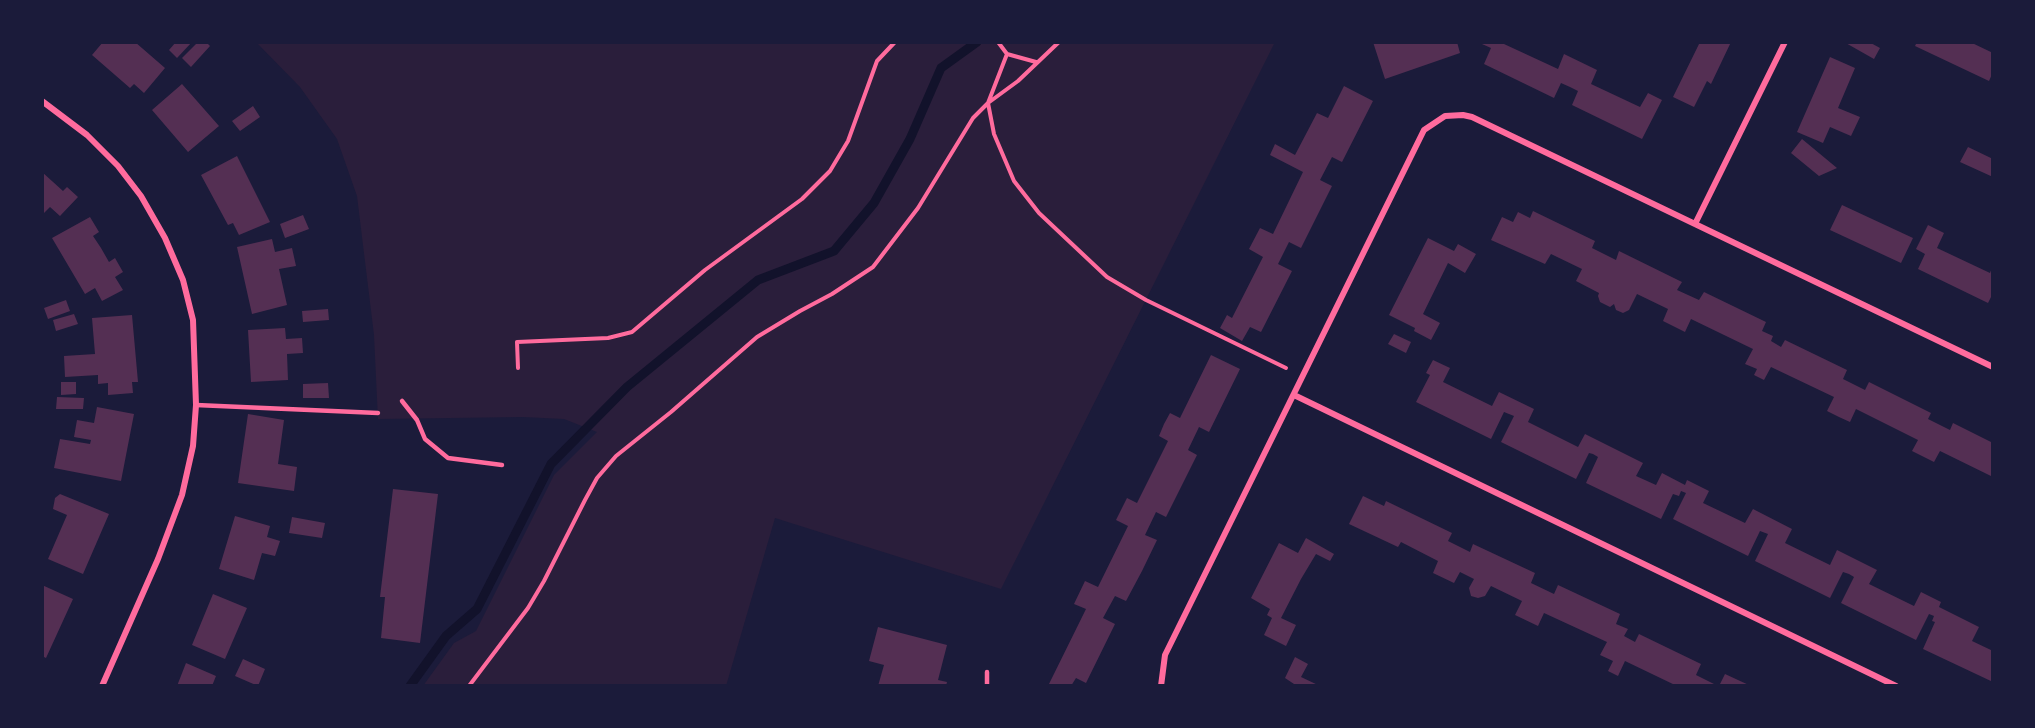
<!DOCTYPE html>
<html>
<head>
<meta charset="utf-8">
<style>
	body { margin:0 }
	#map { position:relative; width:2035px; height:728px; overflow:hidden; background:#1b1b3a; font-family:"PT Sans",sans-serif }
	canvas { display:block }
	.frame { position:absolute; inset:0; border:44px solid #1b1b3a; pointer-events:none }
</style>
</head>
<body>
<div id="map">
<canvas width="2035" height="728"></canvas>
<div class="frame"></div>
</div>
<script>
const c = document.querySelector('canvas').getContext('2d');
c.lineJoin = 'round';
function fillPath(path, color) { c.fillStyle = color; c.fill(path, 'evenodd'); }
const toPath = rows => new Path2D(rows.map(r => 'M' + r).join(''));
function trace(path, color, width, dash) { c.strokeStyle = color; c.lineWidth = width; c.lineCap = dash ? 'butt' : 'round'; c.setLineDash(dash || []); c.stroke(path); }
fillPath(toPath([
	[256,42,1275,42,1001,589,775,518,726,686,423,686,454,643,476,631,554,475,597,432,564,419,523,417,378,419,374,335,357,196,337,139,300,87]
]), '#2a1e3b');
trace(toPath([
	[410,686,446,636,477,609,551,464,627,387,758,280,834,251,874,203,910,139,941,68,977,42]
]), '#12122b', 9);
fillPath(toPath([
	[103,42,135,42,165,68,144,93,134,84,130,88,92,55],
	[176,42,192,42,177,58,169,50],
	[198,42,206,42,210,46,191,67,182,58],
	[1373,42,1389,42,1389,44,1457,42,1460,53,1385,79],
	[1483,42,1505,42,1504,44,1558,69,1564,54,1597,70,1591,84,1640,107,1648,93,1662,100,1642,139,1572,105,1578,91,1570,87,1561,83,1554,98,1484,64,1491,48,1482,44],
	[1700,42,1731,42,1711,84,1707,81,1694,107,1673,97],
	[1844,42,1869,42,1880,48,1874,59],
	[1917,42,1970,42,1993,53,1993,72,1989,81,1915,46],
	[1830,57,1855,68,1838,108,1860,117,1851,136,1830,127,1823,143,1797,132],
	[182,84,219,126,188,152,152,110],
	[1344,86,1373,101,1342,162,1332,157,1320,180,1332,186,1301,248,1289,242,1278,264,1292,271,1261,332,1250,327,1242,341,1220,328,1227,315,1232,318,1263,257,1249,249,1260,228,1273,234,1303,172,1270,155,1275,144,1295,155,1317,113,1328,118],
	[253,106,260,117,240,131,232,121],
	[1802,139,1837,168,1819,176,1791,153],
	[1968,147,1993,159,1993,177,1960,162],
	[237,156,270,222,239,235,233,223,228,225,201,175],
	[42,172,63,191,67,187,78,197,60,216,50,207,42,215],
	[1842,205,1913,238,1901,263,1830,230],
	[1533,211,1595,241,1592,248,1616,260,1619,251,1682,282,1677,290,1699,300,1704,292,1766,322,1762,331,1773,336,1771,341,1781,347,1785,340,1847,370,1843,379,1865,390,1869,382,1931,413,1928,419,1950,430,1953,423,1993,443,1993,477,1940,451,1934,462,1912,451,1918,440,1856,409,1850,422,1839,417,1827,411,1834,397,1771,367,1764,380,1754,375,1757,369,1745,364,1753,349,1691,319,1685,332,1663,321,1668,309,1637,294,1629,310,1623,313,1616,310,1614,304,1610,307,1600,302,1598,296,1599,293,1576,281,1582,269,1551,254,1545,264,1491,240,1502,217,1513,222,1518,212,1530,218],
	[303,215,309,229,285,238,280,224],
	[90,217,99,232,93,236,101,248,109,262,115,258,123,272,115,277,123,290,102,301,95,288,85,294,52,238],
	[1928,225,1944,233,1937,248,1990,273,1993,265,1993,293,1988,303,1918,269,1925,254,1916,249],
	[1428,238,1454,251,1458,244,1476,254,1465,273,1448,263,1423,314,1440,323,1431,340,1414,331,1415,328,1389,315],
	[272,239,275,252,292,248,296,266,279,269,287,305,252,314,237,247],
	[66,300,70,311,48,319,44,308],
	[328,309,329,320,303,322,302,311],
	[74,314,78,324,56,331,53,320],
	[132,315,138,382,132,382,133,393,108,395,108,383,98,384,98,375,65,377,64,356,95,354,92,318],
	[285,328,286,339,302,338,303,353,287,354,288,380,251,382,248,330],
	[1394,334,1411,342,1406,353,1388,344],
	[1211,355,1240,369,1209,432,1199,427,1188,450,1197,455,1166,517,1156,512,1145,535,1157,540,1142,571,1126,601,1115,596,1103,618,1115,624,1086,683,1076,678,1071,686,1048,686,1086,609,1074,604,1085,581,1098,587,1128,526,1116,520,1127,498,1137,503,1168,441,1159,436,1164,424,1170,413,1180,418],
	[1433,360,1450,368,1443,382,1492,406,1499,392,1534,409,1528,422,1578,447,1585,434,1643,463,1636,476,1656,485,1662,473,1685,485,1687,480,1709,491,1703,503,1745,523,1753,509,1792,529,1785,543,1830,565,1837,550,1877,570,1869,584,1914,606,1921,592,1941,602,1939,607,1979,627,1972,641,1993,651,1993,682,1923,649,1935,622,1932,621,1934,616,1929,614,1916,640,1841,603,1854,577,1849,574,1843,572,1830,598,1755,561,1768,534,1760,531,1748,556,1673,519,1686,493,1681,491,1679,496,1673,494,1661,519,1586,483,1598,457,1593,454,1589,453,1576,479,1501,442,1514,416,1504,412,1491,439,1416,402,1430,375,1426,373],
	[61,382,76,382,76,394,61,395],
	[328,383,329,398,303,398,303,384],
	[57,397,84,398,83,409,56,409],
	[97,407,134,414,121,481,54,468,60,439,90,444,91,440,74,437,77,420,94,423],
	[248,414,284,420,278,464,297,467,294,491,238,483],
	[393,489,438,494,420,643,381,638,385,597,380,597],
	[60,494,109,514,83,574,48,559,67,515,53,509,55,498],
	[1363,496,1384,506,1386,501,1452,533,1448,541,1470,552,1473,544,1535,573,1531,583,1554,594,1558,585,1620,614,1616,624,1628,629,1624,636,1635,642,1639,634,1701,664,1696,675,1718,686,1677,686,1625,661,1618,676,1608,671,1613,661,1600,655,1607,642,1544,613,1538,626,1515,615,1522,601,1491,586,1485,596,1478,598,1471,596,1469,588,1474,579,1460,572,1454,583,1433,573,1438,561,1401,542,1398,547,1349,524],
	[235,516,270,526,267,537,280,541,275,556,262,553,254,580,219,569],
	[292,517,325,523,322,538,289,533],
	[1306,538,1334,554,1330,561,1316,554,1301,579,1281,618,1296,625,1286,646,1264,635,1272,618,1267,615,1270,609,1251,598,1279,543,1298,553],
	[42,585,73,599,46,658,42,656],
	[213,594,247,608,225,659,192,645],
	[878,627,947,645,938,680,947,682,946,686,878,686,884,665,869,661],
	[1295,657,1308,664,1301,677,1320,686,1297,686,1285,678],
	[243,659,265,669,258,686,235,676],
	[186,663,216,676,212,686,177,686],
	[1725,674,1751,686,1719,686]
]), '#542f53');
trace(toPath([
	[998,42,1007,54,988,103,994,134,1014,181,1039,213,1107,277,1146,300,1286,368],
	[1007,54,1036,62],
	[518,368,517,342,608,338,632,332,705,270,802,199,830,171,848,141,877,61,895,42],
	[469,686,528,608,544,581,585,500,597,478,616,456,671,412,757,337,800,311,832,294,873,267,918,208,973,118,988,103,1018,81,1059,42]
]), '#ff6b9d', 4);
trace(toPath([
	[402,401,417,420,425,439,448,458,502,465],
	[196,405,378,413],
	[987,672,987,686]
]), '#ff6b9d', 4.5);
trace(toPath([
	[42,101,87,135,118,166,141,196,165,238,183,280,193,320,196,405,193,446,182,495,158,559,102,686],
	[1695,224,1785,42],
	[1294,395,1896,686],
	[1161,686,1165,655,1424,130,1445,116,1463,115,1472,117,1993,367]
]), '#ff6b9d', 6);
</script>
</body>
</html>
